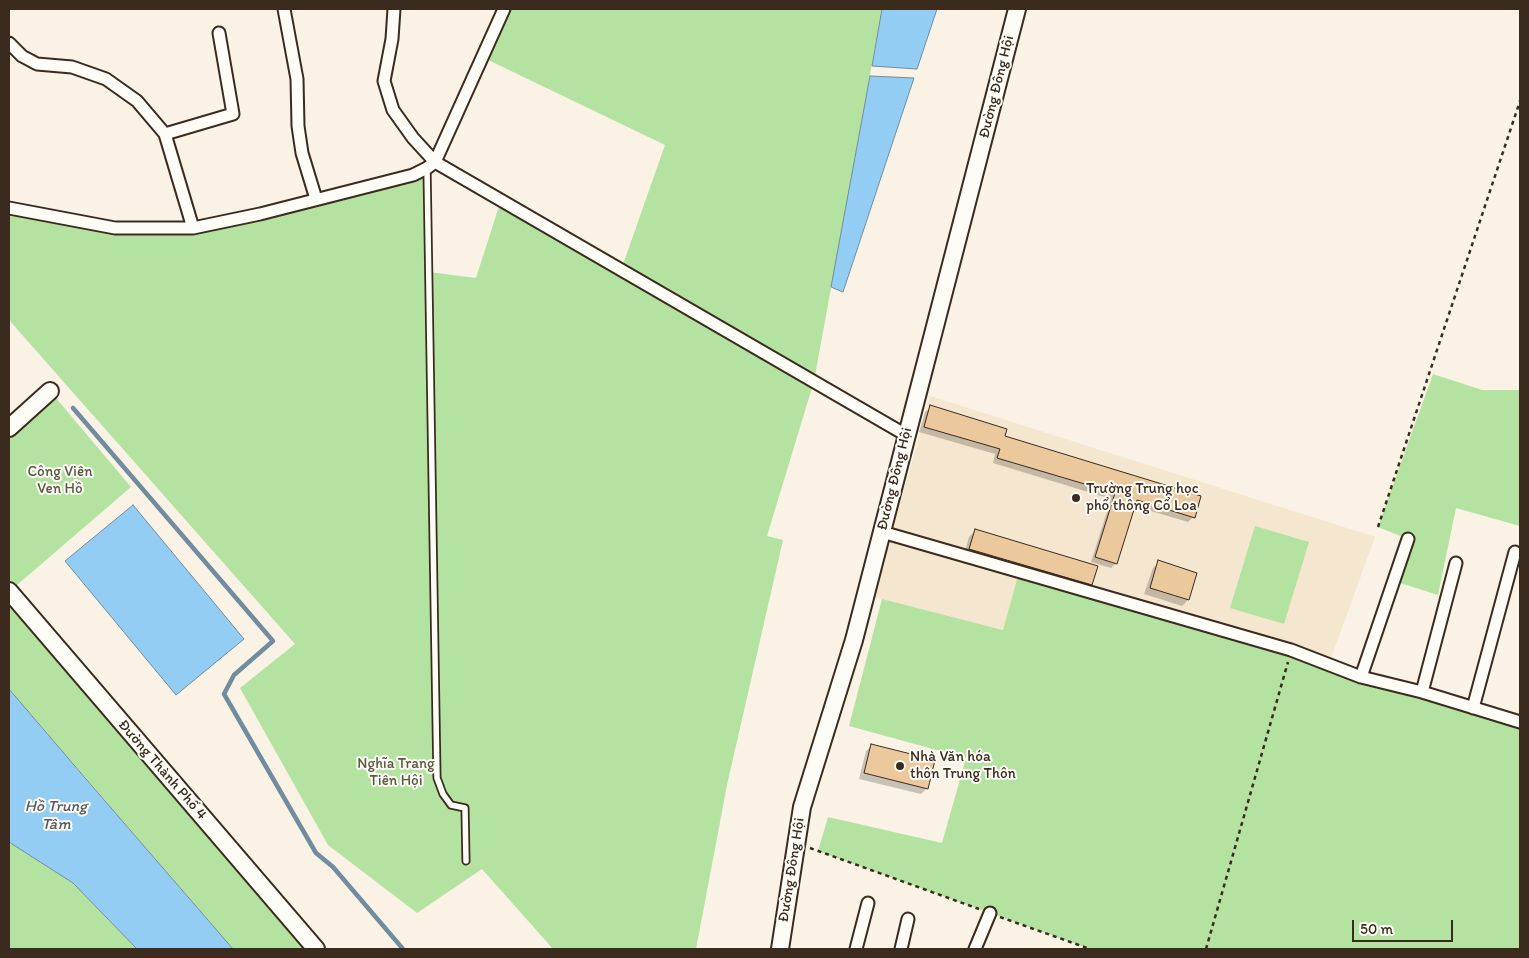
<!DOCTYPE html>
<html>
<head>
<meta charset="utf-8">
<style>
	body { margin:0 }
	#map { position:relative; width:1529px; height:958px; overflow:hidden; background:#f9f2e5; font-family:Itim,sans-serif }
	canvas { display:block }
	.frame { position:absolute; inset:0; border:10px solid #3b2a1e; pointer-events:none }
	.scale { position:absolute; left:1352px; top:920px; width:101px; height:22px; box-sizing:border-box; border:2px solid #3b2a1e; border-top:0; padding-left:6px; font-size:15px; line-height:18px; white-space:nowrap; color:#3b2a1e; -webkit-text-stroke:4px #fdfcf7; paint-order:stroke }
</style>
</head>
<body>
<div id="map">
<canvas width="1529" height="958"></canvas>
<div class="frame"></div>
<div class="scale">50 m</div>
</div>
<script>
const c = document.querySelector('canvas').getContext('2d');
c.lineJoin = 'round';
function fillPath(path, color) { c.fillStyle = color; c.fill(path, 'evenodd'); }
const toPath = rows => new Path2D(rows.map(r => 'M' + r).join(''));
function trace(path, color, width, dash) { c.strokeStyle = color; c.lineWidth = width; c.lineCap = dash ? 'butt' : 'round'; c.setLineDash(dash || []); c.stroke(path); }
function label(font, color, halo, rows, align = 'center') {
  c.font = font + ' Itim,sans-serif'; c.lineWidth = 4; c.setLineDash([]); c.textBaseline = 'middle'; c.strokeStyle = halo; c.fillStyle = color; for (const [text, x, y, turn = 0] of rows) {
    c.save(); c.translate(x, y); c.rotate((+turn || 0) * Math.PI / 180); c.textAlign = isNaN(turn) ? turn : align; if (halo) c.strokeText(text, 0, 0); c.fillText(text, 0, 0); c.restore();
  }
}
fillPath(toPath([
	[930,396,1375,537,1331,658,891,530,911,466],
	[882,532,1019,572,1003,630,866,595]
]), '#f5e6cf');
fillPath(toPath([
	[496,9,882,9,814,381,767,536,783,540,727,785,696,949,553,949,482,869,417,913,328,845,240,688,295,644,9,320,9,208,115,228,193,228,427,168,429,272,476,278,501,200,621,270,665,145,482,57],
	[1433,374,1482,390,1520,390,1520,526,1456,508,1438,595,1394,581,1408,539,1378,527],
	[50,391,131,487,10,591,316,949,233,949,9,689,9,428],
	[1255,526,1309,542,1284,624,1230,608],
	[1019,572,1520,720,1520,949,1090,949,818,851,828,817,942,843,966,758,849,726,882,599,1003,630],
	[9,842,73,883,137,949,9,949]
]), '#b4e2a1');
const water = toPath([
	[882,9,937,9,917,69,872,66,882,9],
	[870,76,914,78,843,292,831,287,870,76],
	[133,505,244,639,176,695,65,561,133,505],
	[9,689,86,779,233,949,137,949,73,883,9,842,9,689]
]);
fillPath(water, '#94cdf4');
trace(water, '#708c9e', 1);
fillPath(toPath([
	[931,407,1003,437,1193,517,1188,522,1134,506,1116,563,1111,568,1091,562,1111,499,993,463,995,454,919,432,925,412],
	[975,531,1091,584,1085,590,964,555,969,537],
	[1159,562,1196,573,1188,600,1182,606,1144,594,1153,568],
	[872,745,927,788,921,794,859,779,866,751]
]), '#0003');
trace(toPath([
	[73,408,273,641,234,675,224,694,316,853,333,867,403,949]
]), '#708c9e', 4.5);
const building = toPath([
	[930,405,1007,429,1005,436,1201,496,1195,518,1137,500,1117,564,1095,557,1115,493,997,458,1000,449,924,427,930,405],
	[975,529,1098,566,1092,585,969,549,975,529],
	[1158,560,1197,573,1189,600,1150,588,1158,560],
	[871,744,935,760,928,789,864,773,871,744]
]);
fillPath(building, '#ebc99d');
trace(building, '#3b2a1e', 1);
const lane = toPath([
	[427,168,437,778,443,794,451,805,465,808,466,861]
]);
const street = toPath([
	[284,9,297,79,298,126,302,153,316,199],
	[394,9,392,39,384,81,393,110,413,138,435,162,906,435],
	[9,43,22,56,37,64,72,67,106,79,137,101,165,134,193,228,260,214,413,175,427,168,435,162,504,9],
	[165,134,233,114,219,33],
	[9,208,115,228,193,228],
	[882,532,1291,650,1361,677,1422,692,1520,722],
	[1361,677,1408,539],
	[1422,692,1456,563],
	[1473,708,1515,552],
	[856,949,868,903],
	[901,949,908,919],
	[975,949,990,913]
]);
const secondary = toPath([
	[9,428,50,391],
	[9,591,316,949],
	[780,949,802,807,854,640,1017,9]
]);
trace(lane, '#3b2a1e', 9);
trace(street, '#3b2a1e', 15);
trace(secondary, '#3b2a1e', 20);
trace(toPath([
	[1378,527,1520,101],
	[810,848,979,909],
	[1000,917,1090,949],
	[1206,949,1288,662]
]), '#3b2a1e', 2.5, [4, 4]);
trace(lane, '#fdfcf7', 5.5);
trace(street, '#fdfcf7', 11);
trace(secondary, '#fdfcf7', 16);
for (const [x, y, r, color] of [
	[1076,498,5,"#3b2a1e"],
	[900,766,5,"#3b2a1e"]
]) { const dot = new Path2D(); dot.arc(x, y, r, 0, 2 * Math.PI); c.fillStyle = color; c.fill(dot); trace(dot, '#fdfcf7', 2); }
label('15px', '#3b2a1e', '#fdfcf7', [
	["Đường Đông Hội",997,87,-76],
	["Đường Đông Hội",895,479,-76],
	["Đường Thành Phố 4",162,770,49],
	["Đường Đông Hội",792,870,-81]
]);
label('15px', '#59583f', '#fdfcf7', [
	["Công Viên",60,472],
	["Ven Hồ",60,489],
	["Nghĩa Trang",396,764],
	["Tiên Hội",396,781]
]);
label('15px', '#3b2a1e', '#fdfcf7', [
	["Trường Trung học",1086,489],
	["phổ thông Cổ Loa",1086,506],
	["Nhà Văn hóa",910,757],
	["thôn Trung Thôn",910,774]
], 'left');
label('italic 16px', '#565b5e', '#fdfcf7', [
	["Hồ Trung",56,807],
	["Tâm",56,825]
]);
</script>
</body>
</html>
